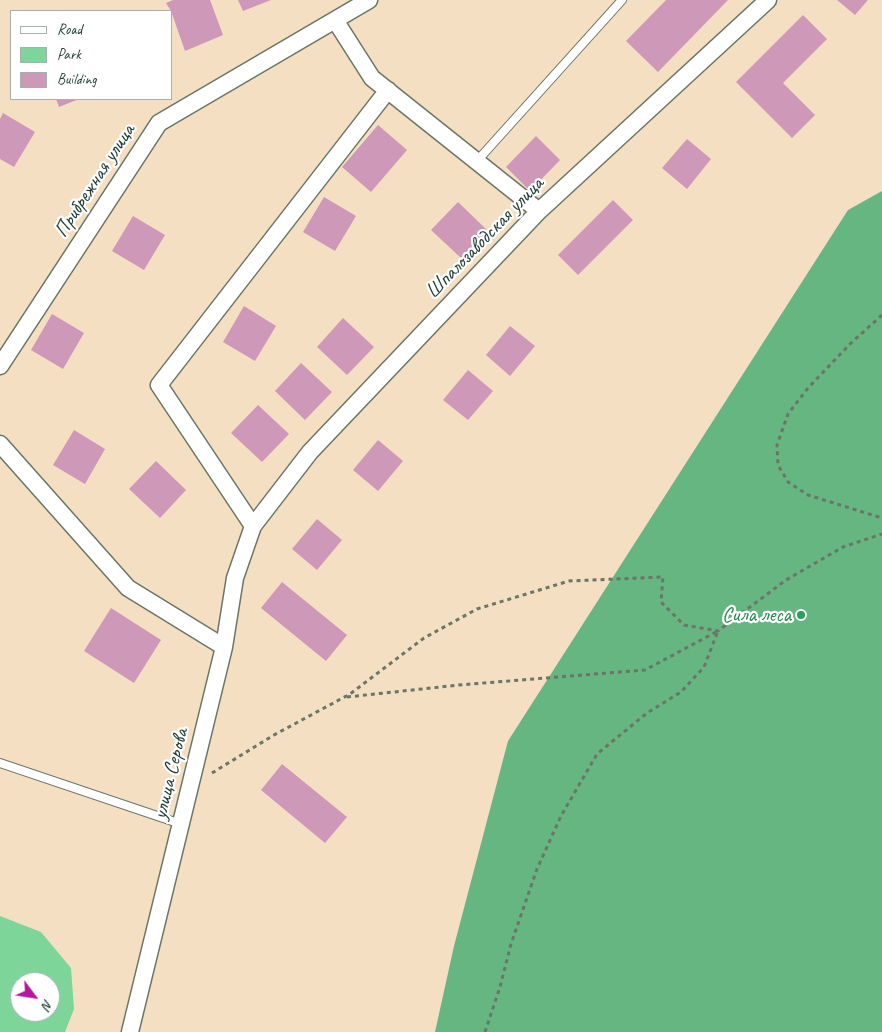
<!DOCTYPE html>
<html>
<head>
<meta charset="utf-8">
<style>
	body { margin:0 }
	#map { position:relative; width:882px; height:1032px; overflow:hidden; background:#f4dfc3; font-family:Caveat,sans-serif }
	canvas { display:block }
	.legend { position:absolute; left:10px; top:10px; width:162px; height:90px; box-sizing:border-box; background:#fff; border:1px solid #a5b1ae; margin:0; padding:6px 9px; list-style:none; font-size:15px; color:#1f3d34 }
	.legend li { display:flex; align-items:center; gap:10px; height:25px }
	.legend b { width:25px; border:1px solid #a5b1ae }
	.north { position:absolute; left:10px; top:972px; width:50px; height:50px; box-sizing:border-box; background:#fff; border:1px solid #a5b1ae; border-radius:50%; rotate:121deg; font-size:14px; font-weight:700; line-height:20px; text-align:center; color:#1f3d34 }
	.north::after { content:''; display:block; margin:auto; width:18px; height:22px; background:#b5179e; clip-path:polygon(50% 0,100% 100%,50% 72%,0 100%) }
</style>
</head>
<body>
<div id="map">
<canvas width="882" height="1032"></canvas>
<ul class="legend">
<li><b style="height:6px;background:#fff"></b>Road</li>
<li><b style="height:14px;background:#7dd59a"></b>Park</li>
<li><b style="height:14px;background:#ce98b8"></b>Building</li>
</ul>
<div class="north">N</div>
</div>
<script>
const c = document.querySelector('canvas').getContext('2d');
c.lineJoin = 'round';
function fillPath(path, color) { c.fillStyle = color; c.fill(path, 'evenodd'); }
const toPath = rows => new Path2D(rows.map(r => 'M' + r).join(''));
function trace(path, color, width, dash) { c.strokeStyle = color; c.lineWidth = width; c.lineCap = dash ? 'butt' : 'round'; c.setLineDash(dash || []); c.stroke(path); }
function label(font, color, halo, rows, align = 'center') {
  c.font = font + ' Caveat,sans-serif'; c.lineWidth = 4.5; c.setLineDash([]); c.textBaseline = 'middle'; c.strokeStyle = halo; c.fillStyle = color; for (const [text, x, y, turn = 0] of rows) {
    c.save(); c.translate(x, y); c.rotate((+turn || 0) * Math.PI / 180); c.textAlign = isNaN(turn) ? turn : align; if (halo) c.strokeText(text, 0, 0); c.fillText(text, 0, 0); c.restore();
  }
}
fillPath(toPath([
	[0,916,41,932,71,968,74,1009,65,1032,0,1032],
	[20,982,50,982,50,1012,20,1012]
]), '#7dd59a');
fillPath(toPath([
	[882,191,882,1032,435,1032,454,946,508,741,848,210]
]), '#66b682');
fillPath(toPath([
	[173,0,210,0,223,35,185,51,171,11,166,3],
	[238,0,271,0,243,11],
	[666,0,728,0,658,72,626,41],
	[837,0,868,0,855,15],
	[803,15,827,39,783,83,815,115,792,138,736,82],
	[56,99,79,99,59,107],
	[3,113,35,132,14,167,0,159,0,119],
	[378,125,407,150,371,192,342,167],
	[536,136,560,160,530,191,506,167],
	[687,139,711,159,687,189,662,168],
	[324,197,356,216,335,251,303,232],
	[613,200,633,220,578,275,558,255],
	[458,202,488,231,462,259,431,230],
	[133,216,165,235,144,270,112,251],
	[244,306,276,326,255,361,223,342],
	[52,314,84,333,63,369,31,350],
	[343,318,374,347,347,375,317,347],
	[510,326,535,346,510,376,486,355],
	[301,363,332,392,305,420,275,391],
	[468,370,493,391,468,420,443,400],
	[258,405,289,434,262,462,231,433],
	[74,430,105,449,85,484,53,465],
	[378,440,403,461,378,491,353,470],
	[156,461,186,490,160,518,129,489],
	[317,519,342,540,317,570,292,549],
	[282,582,347,635,326,661,261,608],
	[111,608,161,640,134,683,84,651],
	[282,764,347,817,325,843,261,790]
]), '#ce98b8');
const lane = toPath([
	[477,161,622,0],
	[0,763,181,824]
]);
const street = toPath([
	[335,20,372,78,539,211],
	[0,366,159,123,369,0],
	[0,444,128,588,224,647],
	[253,526,159,385,388,90],
	[130,1032,224,647,235,578,253,526,310,452,539,211,768,0]
]);
trace(lane, '#6a7666', 10);
trace(street, '#6a7666', 19);
trace(toPath([
	[882,315,851,343,808,388,788,414,777,445,778,465,788,482,808,495,882,518],
	[347,697,459,685,645,670,718,631],
	[212,773,274,735,350,694,424,638,477,609,569,581,663,577,661,602,684,625,718,631,786,580,843,547,882,534],
	[485,1032,500,987,511,944,537,869,561,816,597,754,647,713,681,692,704,667,718,631]
]), '#6a7666', 3, [4, 4]);
trace(lane, '#fff', 8);
trace(street, '#fff', 16);
for (const [x, y, r, color] of [
	[801,615,5,"#2e9e5b"]
]) { const dot = new Path2D(); dot.arc(x, y, r, 0, 2 * Math.PI); c.fillStyle = color; c.fill(dot); trace(dot, '#fff', 2); }
label('21px', '#1f3d34', '#fff', [
	["Прибрежная улица",95,181,-57],
	["Шпалозаводская улица",485,238,-46],
	["улица Серова",171,774,-76]
]);
label('21px', '#27864d', '#fff', [
	["Сила леса",791,615]
], 'right');
</script>
</body>
</html>
